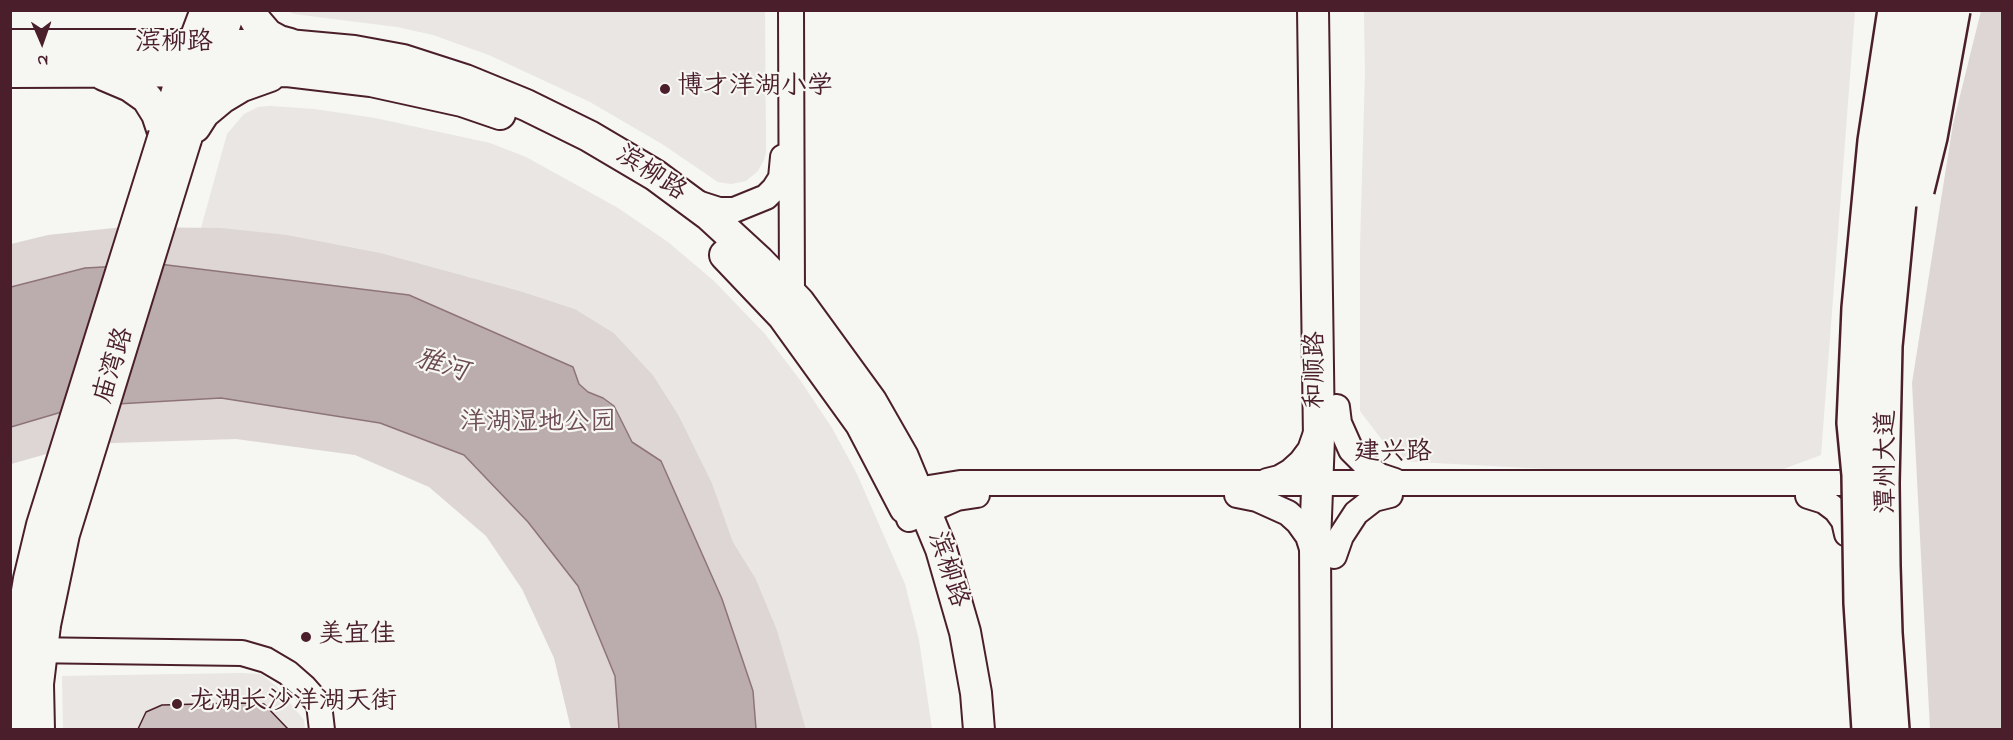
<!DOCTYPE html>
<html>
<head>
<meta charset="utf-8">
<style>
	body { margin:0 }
	#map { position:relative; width:2013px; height:740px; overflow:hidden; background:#f6f6f2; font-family:"Indie Flower",sans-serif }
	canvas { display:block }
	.frame { position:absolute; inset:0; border:12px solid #4a1f2b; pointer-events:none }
	.north { position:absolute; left:12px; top:12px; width:60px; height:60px; -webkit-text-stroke:4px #f6f6f2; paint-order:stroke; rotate:178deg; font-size:16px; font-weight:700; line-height:24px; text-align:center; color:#4a1f2b }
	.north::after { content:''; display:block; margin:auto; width:21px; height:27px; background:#4a1f2b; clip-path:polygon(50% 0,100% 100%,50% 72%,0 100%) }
</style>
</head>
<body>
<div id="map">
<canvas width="2013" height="740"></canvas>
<div class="frame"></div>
<div class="north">N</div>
</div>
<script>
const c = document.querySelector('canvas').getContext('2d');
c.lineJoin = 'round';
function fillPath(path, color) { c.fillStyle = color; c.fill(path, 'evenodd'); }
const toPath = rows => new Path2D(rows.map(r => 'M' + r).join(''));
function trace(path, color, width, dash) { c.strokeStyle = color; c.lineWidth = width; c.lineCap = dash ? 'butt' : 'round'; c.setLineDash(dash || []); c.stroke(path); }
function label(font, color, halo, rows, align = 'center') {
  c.font = font + ' "Indie Flower","LXGW WenKai TC",sans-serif'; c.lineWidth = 4.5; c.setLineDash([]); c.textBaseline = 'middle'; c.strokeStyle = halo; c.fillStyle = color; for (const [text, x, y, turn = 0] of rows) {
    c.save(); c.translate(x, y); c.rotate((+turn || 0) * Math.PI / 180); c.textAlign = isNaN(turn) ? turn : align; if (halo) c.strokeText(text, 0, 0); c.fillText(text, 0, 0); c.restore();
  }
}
fillPath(toPath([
	[288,11,765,11,766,152,764,160,758,171,746,181,731,184,718,182,662,144,590,102,489,55,433,35,397,27,294,14],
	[1364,11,1855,11,1821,455,1754,480,1398,461,1360,411,1360,248,1365,73],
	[270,106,314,109,375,118,490,143,526,157,618,208,668,242,714,281,765,334,800,380,832,428,857,474,905,584,919,640,932,729,806,729,777,630,756,579,733,542,712,483,679,416,653,375,614,333,575,309,520,291,381,253,288,235,201,228,227,134,244,114,258,107],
	[241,673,261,674,277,687,304,720,305,729,63,729,62,676]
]), '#e9e6e3');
fillPath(toPath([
	[1981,11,2002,11,2002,729,1930,729,1912,383,1953,124],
	[123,227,221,228,288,235,381,253,520,291,575,309,614,333,653,375,679,416,712,483,733,542,756,579,777,630,806,729,571,729,554,658,522,589,486,536,429,487,355,455,236,439,82,444,11,464,11,244,48,235]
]), '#ddd6d5');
const water = toPath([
	[159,264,409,295,573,367,579,384,588,392,603,398,614,406,632,442,661,461,722,599,753,691,756,729,619,729,615,676,578,586,528,522,464,455,380,423,221,398,82,406,11,427,11,287,85,268,159,264]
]);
fillPath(water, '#bbadae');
trace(water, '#8e747a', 1.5);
const building = toPath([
	[238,703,264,704,288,729,138,729,146,712,162,705,238,703]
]);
fillPath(building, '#ccc1c0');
trace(building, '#4a1f2b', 1.5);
const minor = toPath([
	[791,10,792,294],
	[694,202,719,210,734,210,766,197,774,189,781,178,783,157],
	[1337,407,1339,423,1351,450,1370,469,1380,476,1395,481],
	[1267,481,1279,478,1291,471,1301,462,1310,450,1317,430],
	[1237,495,1257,499,1288,513,1298,522,1308,536,1314,555],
	[1808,496,1824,501,1836,510,1844,521,1847,534],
	[903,500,929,488,960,483,1873,483],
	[909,519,957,498,977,495],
	[1334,556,1341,536,1356,513,1374,499,1390,495],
	[26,650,242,653,266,660,288,673,304,687,319,704,322,730]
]);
const major = toPath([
	[250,10,256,21,268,35,279,41,290,44],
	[1313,10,1319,438,1315,543,1316,730],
	[10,45,288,45,354,51,403,60,465,80,526,105,589,136,655,175,709,215,759,261,799,302,871,401,903,457,941,549,965,632,976,693,979,730],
	[10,72,287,71,371,81,462,101,500,114],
	[104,75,130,86,147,98,157,114,164,135],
	[195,127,204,113,222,98,242,86,270,76],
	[164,135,183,71,206,10],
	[186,139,230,10],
	[725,255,783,316,861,424,905,508],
	[13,730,16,670,22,621],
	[39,730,38,684,45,625]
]);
trace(minor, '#4a1f2b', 28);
trace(major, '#4a1f2b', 34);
trace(minor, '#f6f6f2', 24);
trace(major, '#f6f6f2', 30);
const majorBridge = toPath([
	[22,621,29,579,42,525,164,135],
	[45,625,64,534,186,139]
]);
const highwayBridge = toPath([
	[1917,190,1930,137,1953,10],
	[1869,730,1861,603,1859,475,1854,423,1859,308,1875,141,1895,10],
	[1892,730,1885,633,1883,566,1882,483,1885,346,1905,140,1928,10]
]);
trace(majorBridge, '#4a1f2b', 34, []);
trace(highwayBridge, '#4a1f2b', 38, []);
trace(majorBridge, '#f6f6f2', 30);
trace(highwayBridge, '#f6f6f2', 33);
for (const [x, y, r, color] of [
	[665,89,6,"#4a1f2b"],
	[306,637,6,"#4a1f2b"],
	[177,704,6,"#4a1f2b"]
]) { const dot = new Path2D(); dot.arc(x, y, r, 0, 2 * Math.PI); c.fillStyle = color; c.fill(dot); trace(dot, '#f6f6f2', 2); }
label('26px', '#4a1f2b', '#f6f6f2', [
	["滨柳路",174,45],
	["滨柳路",650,175,33],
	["庙湾路",116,366,-73],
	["和顺路",1318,370,-90],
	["建兴路",1393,455],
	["潭州大道",1889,462,-90],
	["滨柳路",946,570,72]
]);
label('26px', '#4a1f2b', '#f6f6f2', [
	["博才洋湖小学",677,89],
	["美宜佳",318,637],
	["龙湖长沙洋湖天街",189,704]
], 'left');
label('26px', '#6f4d56', '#f6f6f2', [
	["洋湖湿地公园",538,425]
]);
label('italic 27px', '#6c4a52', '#f6f6f2', [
	["雅河",441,368,16]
]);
</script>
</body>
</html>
